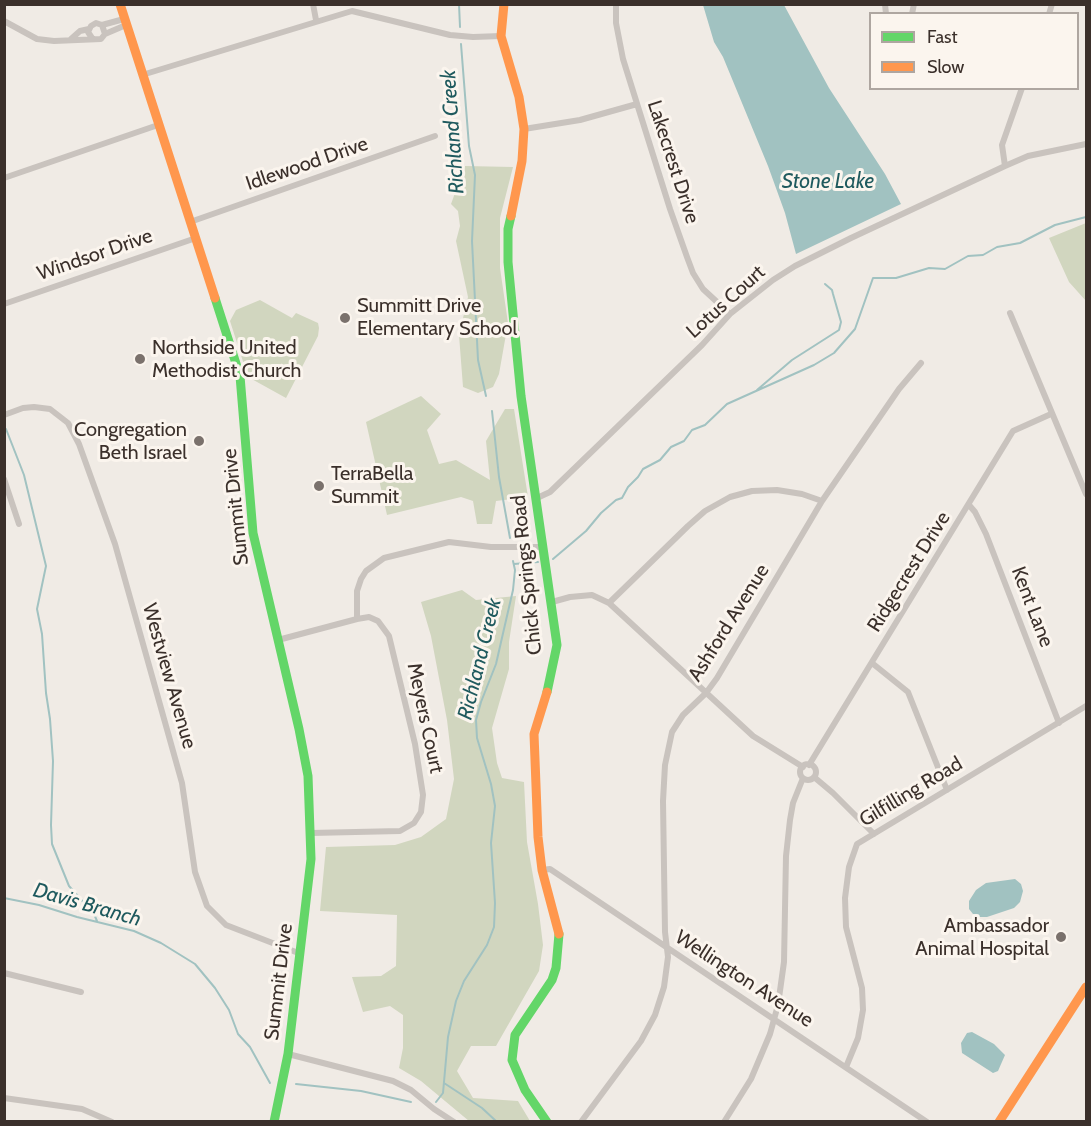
<!DOCTYPE html>
<html>
<head>
<meta charset="utf-8">
<style>
	body { margin:0 }
	#map { position:relative; width:1091px; height:1126px; overflow:hidden; background:#f0ebe5; font-family:Cabin,sans-serif }
	canvas { display:block }
	.frame { position:absolute; inset:0; border:6px solid #3b302b; pointer-events:none }
	.legend { position:absolute; left:869px; top:12px; width:210px; height:78px; box-sizing:border-box; background:#fbf5ee; border:2px solid #aea6a0; margin:0; padding:8px 10px; list-style:none; font-size:18px; color:#3b302b }
	.legend li { display:flex; align-items:center; gap:12px; height:30px }
	.legend b { width:30px; border:2px solid #aea6a0 }
</style>
</head>
<body>
<div id="map">
<canvas width="1091" height="1126"></canvas>
<div class="frame"></div>
<ul class="legend">
<li><b style="height:8px;background:#63d668"></b>Fast</li>
<li><b style="height:8px;background:#ff974d"></b>Slow</li>
</ul>
</div>
<script>
const c = document.querySelector('canvas').getContext('2d');
c.lineJoin = 'round';
function fillPath(path, color) { c.fillStyle = color; c.fill(path, 'evenodd'); }
const toPath = rows => new Path2D(rows.map(r => 'M' + r).join(''));
function trace(path, color, width, dash) { c.strokeStyle = color; c.lineWidth = width; c.lineCap = dash ? 'butt' : 'round'; c.setLineDash(dash || []); c.stroke(path); }
function label(font, color, halo, rows, align = 'center') {
  c.font = font + ' Cabin,sans-serif'; c.lineWidth = 6; c.setLineDash([]); c.textBaseline = 'middle'; c.strokeStyle = halo; c.fillStyle = color; for (const [text, x, y, turn = 0] of rows) {
    c.save(); c.translate(x, y); c.rotate((+turn || 0) * Math.PI / 180); c.textAlign = isNaN(turn) ? turn : align; if (halo) c.strokeText(text, 0, 0); c.fillText(text, 0, 0); c.restore();
  }
}
fillPath(toPath([
	[465,166,513,167,500,218,500,268,508,323,499,374,493,387,478,393,463,387,459,335,468,297,456,241,460,226,458,211,451,204],
	[1086,223,1086,301,1069,282,1049,238],
	[260,300,292,318,296,313,318,323,319,328,318,336,286,398,248,377,230,321,236,310],
	[421,396,441,414,427,430,439,464,456,460,490,480,486,441,505,409,514,409,528,497,496,501,492,524,477,524,473,501,461,497,387,515,366,422],
	[462,590,476,600,516,596,509,642,509,669,492,728,497,763,502,778,524,782,527,842,538,904,543,945,539,971,496,1046,471,1046,457,1071,473,1098,518,1101,530,1121,469,1121,421,1081,399,1068,403,1048,403,1015,390,1006,363,1012,352,977,381,976,396,966,397,915,320,911,326,847,395,845,421,837,446,819,454,779,447,720,431,636,421,602]
]), '#d1d6bf');
fillPath(toPath([
	[703,5,784,5,829,88,885,174,901,204,796,254,785,213,768,166,723,57,714,42],
	[1015,879,1021,884,1023,891,1020,902,1014,908,987,917,980,917,973,914,969,909,969,901,976,890,986,883],
	[972,1032,994,1044,1005,1055,998,1071,993,1073,962,1053,961,1043,967,1033]
]), '#a1c2c1');
trace(toPath([
	[459,4,460,27],
	[461,44,469,146,475,175,472,241,478,360,486,396],
	[757,390,792,360,839,330,841,322,833,294,832,290,825,284],
	[492,411,499,477,510,538],
	[6,429,24,475,46,566,37,609,42,634,46,693,50,719,53,761,51,825,52,844,69,886,94,914,97,921],
	[553,559,586,531,601,513,616,500,622,498,628,487,638,477,643,469,660,460,671,447,684,441,692,430,705,425,727,404,814,365,834,353,855,329,873,278,896,278,929,268,945,269,968,256,983,255,997,247,1020,243,1055,225,1086,217],
	[514,564,538,562],
	[4,898,39,905,77,917,134,931,161,943,195,964,215,988,229,1010,238,1034,250,1047,270,1083],
	[444,1083,482,1108,497,1122],
	[296,1084,361,1091,411,1102],
	[436,1102,443,1093,448,1037,456,1001,464,981,487,945,494,927,495,903,491,843,495,806,491,784,477,738,476,720,481,702,496,664,504,629,513,590,515,570,513,561]
]), '#a1c2c1', 2);
trace(toPath([
	[313,4,316,20],
	[616,4,616,23,623,59,670,209,687,257,693,273,703,289,730,314],
	[885,4,886,14],
	[912,14,914,4],
	[1049,14,1052,4],
	[4,21,37,39,54,41,101,39,105,34,102,25,96,23,91,26,88,32,92,38],
	[102,25,124,19],
	[105,34,126,25],
	[71,39,80,31,89,29],
	[142,75,352,11,450,35,473,37,501,36],
	[524,129,580,120,637,104],
	[1005,166,1002,145,1022,88],
	[4,178,158,125],
	[190,222,435,136],
	[4,304,196,238],
	[1010,313,1086,494],
	[4,415,23,408,34,407,50,409,68,423,79,444,115,544,182,783,195,872,207,906,226,925,301,954],
	[4,479,19,524],
	[537,498,550,492,702,345,730,314,773,280,795,266,851,238,1005,166,1028,156,1086,144],
	[969,505,975,512,986,534,1059,723],
	[552,602,570,597,592,595,609,603,753,736,803,767],
	[609,603,688,526,705,511,730,497,752,491,777,490,802,494,822,501],
	[357,619,357,591,361,579,366,571,384,558,449,542,491,547,543,547],
	[278,640,357,619,369,617,378,621,389,636,415,744,423,795,421,812,414,823,400,831,311,833],
	[872,663,908,692,947,790],
	'800 772a8 8 0 1 1 16 0a8 8 0 1 1-16 0Z',
	[809,765,1013,431,1051,414],
	[814,777,833,793,874,834],
	[542,870,550,869,927,1122],
	[4,973,81,992],
	[288,1054,393,1081,411,1090,434,1109,454,1122],
	[846,1067,858,1038,863,1010,862,988,846,927,845,898,849,867,857,844,1086,706],
	[4,1098,82,1109,112,1122],
	[581,1122,641,1041,655,1015,664,987,668,957,665,932,663,801,665,765,672,732,683,715,706,693,717,678,822,501,899,389,921,363],
	[724,1122,751,1079,770,1034,778,1005,784,962,786,856,790,820,793,803,803,778]
]), '#c9c3be', 6);
trace(toPath([
	[511,216,508,229,508,262,521,396,557,645,547,692],
	[215,298,240,376,253,533,299,729,308,776,311,859,288,1054,274,1122],
	[547,1122,525,1090,512,1060,515,1035,552,980,556,968,559,934]
]), '#63d668', 9);
trace(toPath([
	[120,4,215,298],
	[504,4,501,36,519,97,524,129,522,161,511,216],
	[547,692,534,734,538,837,542,870,559,934],
	[999,1122,1086,987]
]), '#ff974d', 9);
for (const [x, y, r, color] of [
	[345,318,6,"#7a716c"],
	[140,359,6,"#7a716c"],
	[199,441,6,"#7a716c"],
	[319,486,6,"#7a716c"],
	[1061,937,6,"#7a716c"]
]) { const dot = new Path2D(); dot.arc(x, y, r, 0, 2 * Math.PI); c.fillStyle = color; c.fill(dot); trace(dot, '#fbf5ee', 2); }
label('20px', '#3b302b', '#fbf5ee', [
	["Lakecrest Drive",673,162,72],
	["Idlewood Drive",307,164,-19],
	["Windsor Drive",95,255,-19],
	["Lotus Court",726,302,-42],
	["Summit Drive",236,507,-96],
	["Ridgecrest Drive",909,572,-58],
	["Chick Springs Road",527,575,-96],
	["Kent Lane",1032,607,69],
	["Ashford Avenue",729,623,-58],
	["Westview Avenue",169,676,74],
	["Meyers Court",425,718,78],
	["Gilfilling Road",911,792,-31],
	["Wellington Avenue",744,979,33],
	["Summit Drive",279,982,-83]
]);
label('20px', '#3b302b', '#fbf5ee', [
	["Summitt Drive",357,306],
	["Elementary School",357,329],
	["Northside United",152,348],
	["Methodist Church",152,371],
	["Congregation",187,430,"right"],
	["Beth Israel",187,453,"right"],
	["TerraBella",331,474],
	["Summit",331,497],
	["Ambassador",1049,926,"right"],
	["Animal Hospital",1049,949,"right"]
], 'left');
label('italic 21px', '#1f5a5e', '#fbf5ee', [
	["Richland Creek",453,132,-94],
	["Stone Lake",828,182],
	["Richland Creek",480,659,-76],
	["Davis Branch",87,905,16]
]);
</script>
</body>
</html>
